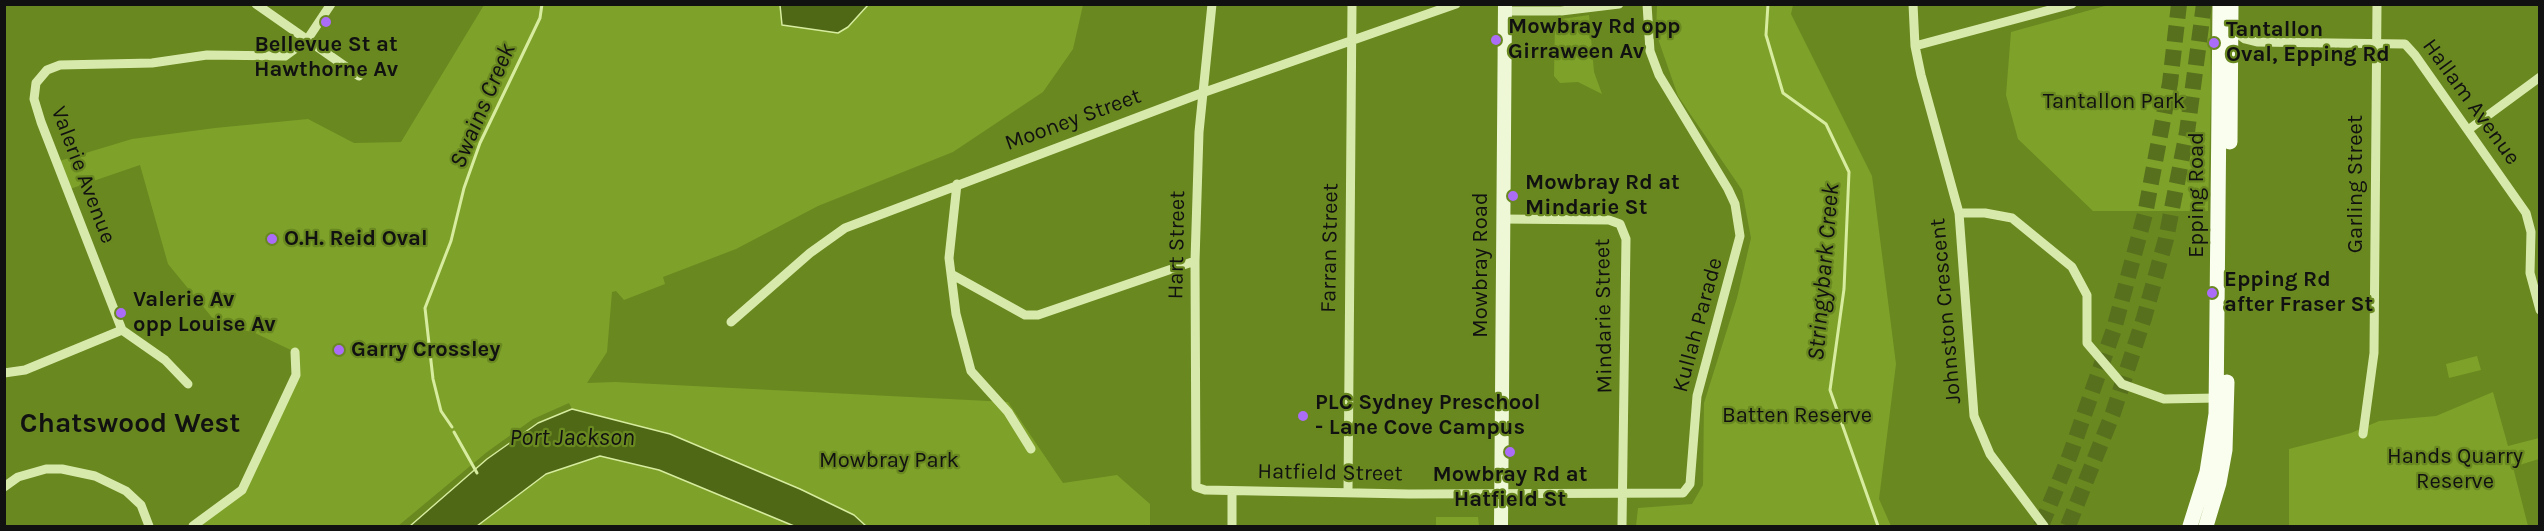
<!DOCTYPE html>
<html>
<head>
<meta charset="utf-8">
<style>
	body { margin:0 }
	#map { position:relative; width:2544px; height:531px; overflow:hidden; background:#698820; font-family:Karla,sans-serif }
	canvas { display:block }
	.frame { position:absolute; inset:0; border:6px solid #111; pointer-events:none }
</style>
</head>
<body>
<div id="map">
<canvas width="2544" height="531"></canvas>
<div class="frame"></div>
</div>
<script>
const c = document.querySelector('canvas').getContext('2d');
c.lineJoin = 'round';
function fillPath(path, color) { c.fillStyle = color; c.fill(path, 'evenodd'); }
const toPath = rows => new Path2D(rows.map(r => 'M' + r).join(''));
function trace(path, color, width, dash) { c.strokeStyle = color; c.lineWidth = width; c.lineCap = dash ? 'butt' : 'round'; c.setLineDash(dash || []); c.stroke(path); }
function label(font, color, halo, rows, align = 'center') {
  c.font = font + ' Karla,sans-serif'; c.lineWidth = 4.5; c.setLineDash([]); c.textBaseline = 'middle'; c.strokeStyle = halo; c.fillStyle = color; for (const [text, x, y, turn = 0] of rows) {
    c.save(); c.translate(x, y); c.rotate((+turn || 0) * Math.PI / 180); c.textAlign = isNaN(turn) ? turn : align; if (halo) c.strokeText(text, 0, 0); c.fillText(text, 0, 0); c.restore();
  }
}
fillPath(toPath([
	[2112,4,2210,5,2211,92,2208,211,2093,211,2018,139,2006,95,2011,32],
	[484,5,1083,5,1073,49,1043,92,953,152,818,206,736,249,663,277,665,284,624,300,616,291,612,292,607,352,587,383,615,382,1008,402,1063,483,1117,475,1150,504,1150,526,866,526,854,515,717,453,670,434,572,409,569,403,533,419,487,452,398,526,193,526,242,490,296,375,295,352,253,332,219,326,168,264,140,165,67,190,56,162,132,139,215,128,308,119,354,143,401,142],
	[1657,5,1793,5,1791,14,1872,176,1896,364,1879,499,1891,526,1636,526,1638,508,1692,504,1703,485,1704,403,1737,298,1751,238,1742,190,1678,96,1656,33],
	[1589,15,1594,72,1602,94,1578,82,1560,83,1554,76,1555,20],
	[2477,356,2481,370,2449,378,2446,364],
	[2493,392,2508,446,2539,438,2539,459,2513,467,2528,526,2289,526,2289,449,2351,433,2379,421,2436,416],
	[600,456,659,470,794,526,477,526,546,474],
	[1436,517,1478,517,1479,526,1436,526]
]), '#7ea12a');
const water = toPath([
	[780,5,780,4,868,5,848,27,838,33,782,25,780,5],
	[572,409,670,434,800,489,854,515,866,526,794,526,659,470,600,456,546,474,477,526,410,526,487,459,538,423,572,409]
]);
fillPath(water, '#4e6816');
trace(water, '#d7ec9f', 1.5);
trace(toPath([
	[1768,4,1766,35,1783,93,1826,124,1849,172,1844,289,1830,390,1878,526],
	[452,427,441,411,433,379,425,308,451,241,464,188,480,143,540,18,542,4],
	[454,432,477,473]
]), '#d7ec9f', 3);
trace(toPath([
	[2041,526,2070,455,2114,329,2145,214,2170,83,2179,4],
	[2068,526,2113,413,2144,318,2166,239,2187,132,2204,4]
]), '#57701d', 16, [16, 8]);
trace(toPath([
	[256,4,359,76],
	[1212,4,1199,132,1195,261,1196,487,1205,490,1409,494,1683,493,1690,484,1697,396,1740,236,1735,204,1728,189,1659,75,1650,51,1647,4],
	[1913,4,1915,46,1921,75,1959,213,1974,416,1990,454,2044,526],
	[1505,11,1561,11,1619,4],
	[2231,29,2245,39,2257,42,2405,44,2415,55,2526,213,2531,232,2530,273,2540,310],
	[1915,46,2072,4],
	[2468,130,2540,77],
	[957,184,949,258,956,314,971,371,1008,412,1031,449],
	[1959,213,1985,213,2012,218,2072,267,2087,295,2087,343,2122,384,2164,399,2217,398],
	[1502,219,1609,220,1620,224,1626,239,1622,526],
	[951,274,1025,315,1038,315,1195,261],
	[731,322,810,253,845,228,1202,93,1456,4],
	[4,373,25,370,122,330],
	[188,384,165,360,122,330,41,122,34,99,36,83,47,70,60,65,152,63,207,55,285,56,307,40,331,4],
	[2363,434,2374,353,2377,4],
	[4,487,18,477,46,469,62,469,95,476,126,491,141,505,149,526],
	[1348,492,1352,4],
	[193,526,242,490,296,375,295,352],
	[1232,526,1232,491]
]), '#d8eaab', 9);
trace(toPath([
	[1501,526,1505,4]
]), '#eef8d7', 14);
trace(toPath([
	[2230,142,2231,4],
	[2190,526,2207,472,2216,414,2220,4],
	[2206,526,2219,483,2225,450,2227,382]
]), '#f9feef', 15);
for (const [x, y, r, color] of [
	[326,22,6,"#ab6cf8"],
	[1496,40,6,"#ab6cf8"],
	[2214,43,6,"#ab6cf8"],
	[1513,196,6,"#ab6cf8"],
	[272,239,6,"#ab6cf8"],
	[2212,293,6,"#ab6cf8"],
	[121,313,6,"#ab6cf8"],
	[339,350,6,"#ab6cf8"],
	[1303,416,6,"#ab6cf8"],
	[1510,452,6,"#ab6cf8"]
]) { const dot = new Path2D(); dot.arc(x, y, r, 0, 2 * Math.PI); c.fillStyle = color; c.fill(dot); trace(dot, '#698820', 2); }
label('bold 22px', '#111', '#698820', [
	["Mowbray Rd opp",1508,27],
	["Girraween Av",1508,52],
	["Tantallon",2226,30],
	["Oval, Epping Rd",2226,55],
	["Bellevue St at",326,45,"center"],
	["Hawthorne Av",326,70,"center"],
	["Mowbray Rd at",1525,183],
	["Mindarie St",1525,208],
	["O.H. Reid Oval",284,239],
	["Epping Rd",2224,280],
	["after Fraser St",2224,305],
	["Valerie Av",133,300],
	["opp Louise Av",133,325],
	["Garry Crossley",351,350],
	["PLC Sydney Preschool",1315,403],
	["- Lane Cove Campus",1315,428],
	["Mowbray Rd at",1510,475,"center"],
	["Hatfield St",1510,500,"center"]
], 'left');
label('22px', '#111', '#698820', [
	["Tantallon Park",2114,102],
	["Batten Reserve",1797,416],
	["Hands Quarry",2455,457],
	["Reserve",2455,482],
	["Mowbray Park",889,461]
]);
label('22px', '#111', '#698820', [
	["Hallam Avenue",2471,102,54],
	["Mooney Street",1073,120,-20],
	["Valerie Avenue",83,175,69],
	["Garling Street",2356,184,-90],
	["Epping Road",2197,195,-90],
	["Hart Street",1177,245,-89],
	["Farran Street",1330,248,-89],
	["Mowbray Road",1481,265,-90],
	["Johnston Crescent",1946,311,-95],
	["Mindarie Street",1604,316,-91],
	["Kullah Parade",1698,325,-75],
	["Hatfield Street",1330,473,1]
]);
label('italic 24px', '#111', '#698820', [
	["Swains Creek",483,106,-67],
	["Stringybark Creek",1824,272,-85],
	["Port Jackson",572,438]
]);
label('bold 28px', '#111', '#698820', [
	["Chatswood West",130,424]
]);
</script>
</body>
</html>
